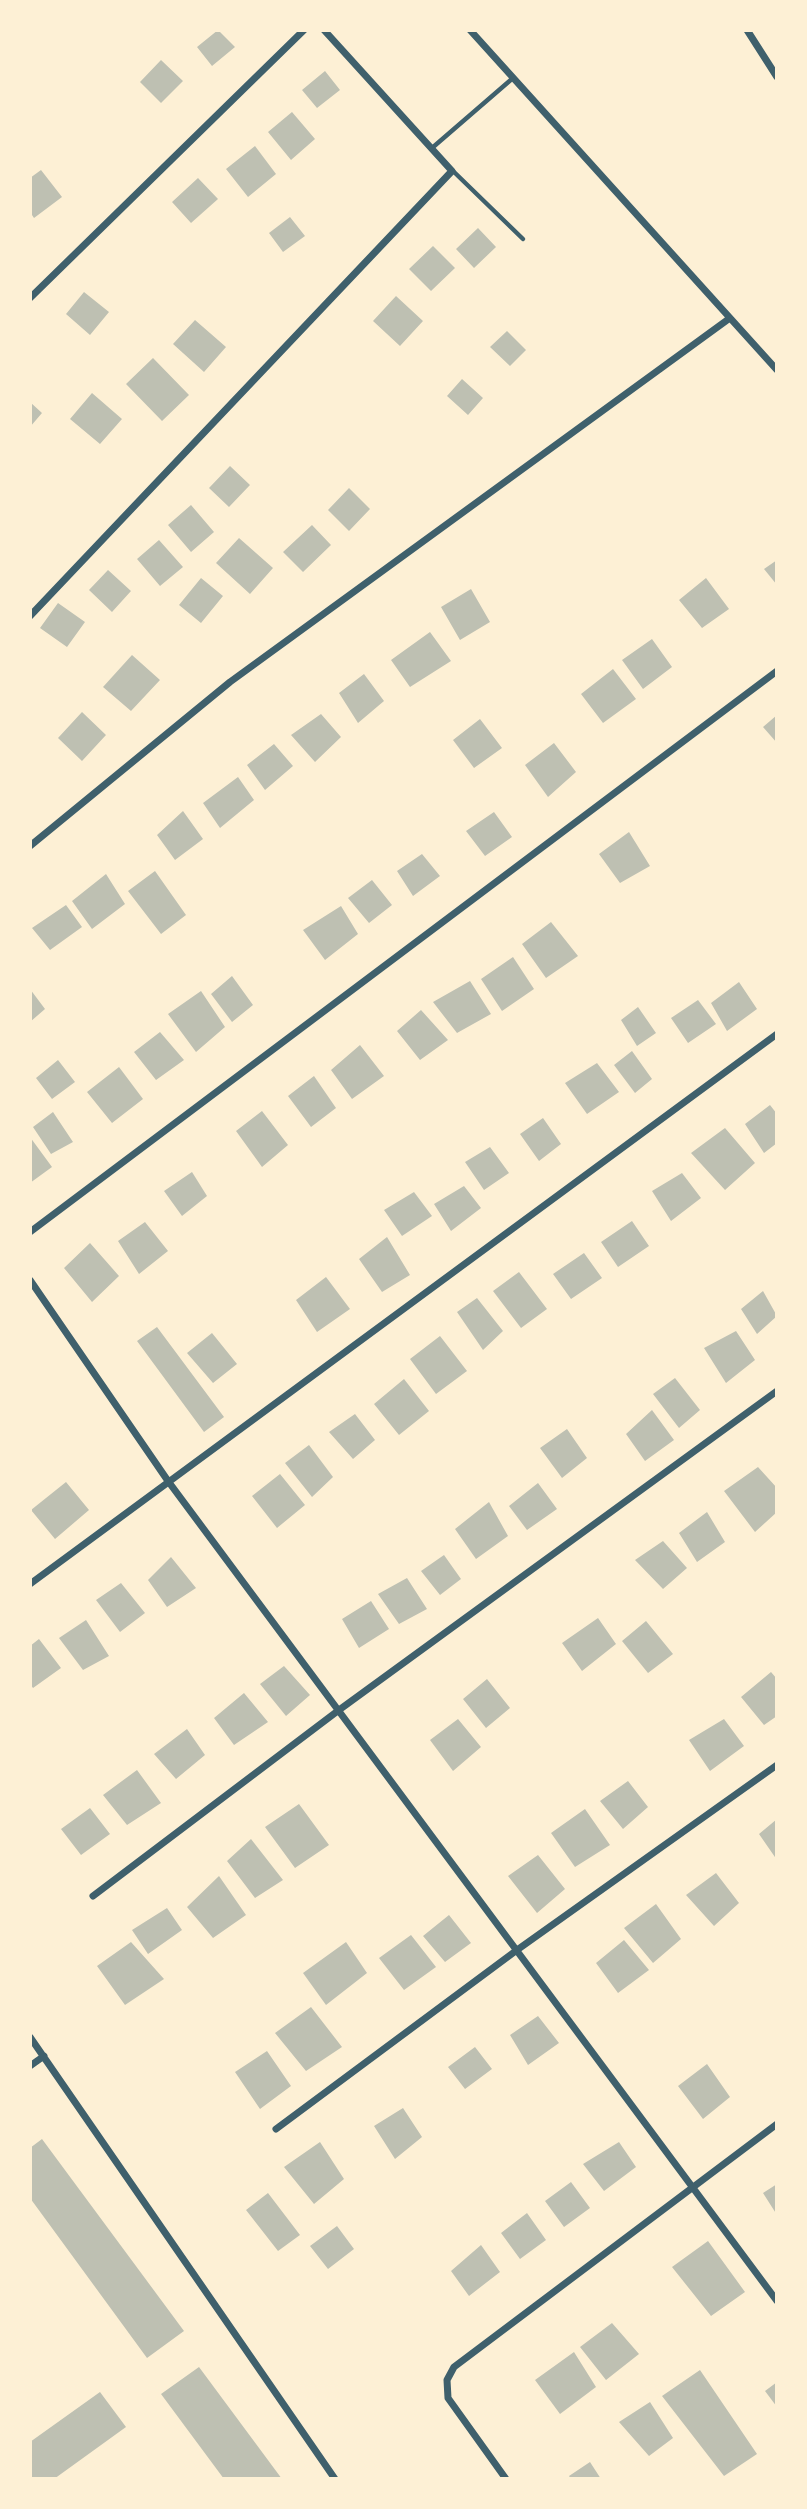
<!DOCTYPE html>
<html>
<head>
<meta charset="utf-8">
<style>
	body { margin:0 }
	#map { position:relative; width:807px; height:2509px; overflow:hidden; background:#fdf0d5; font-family:"Nunito Sans",sans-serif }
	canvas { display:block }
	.frame { position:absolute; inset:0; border:32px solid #fdf0d5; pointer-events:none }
</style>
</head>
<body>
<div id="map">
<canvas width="807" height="2509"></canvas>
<div class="frame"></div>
</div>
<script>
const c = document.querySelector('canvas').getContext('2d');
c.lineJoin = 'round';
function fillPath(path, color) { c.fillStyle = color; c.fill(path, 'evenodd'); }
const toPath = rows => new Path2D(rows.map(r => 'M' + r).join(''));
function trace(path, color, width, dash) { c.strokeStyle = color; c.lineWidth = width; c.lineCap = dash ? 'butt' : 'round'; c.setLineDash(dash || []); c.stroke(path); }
fillPath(toPath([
	[218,30,235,47,212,66,197,47],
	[161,60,183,81,161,103,140,82],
	[325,71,340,90,317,108,302,90],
	[292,112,315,139,291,160,268,132],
	[255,146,276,174,248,197,226,169],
	[41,170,62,197,34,218,30,212,30,178],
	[198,178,218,199,191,223,172,202],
	[290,217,305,236,283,252,269,233],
	[478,228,496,247,474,268,456,249],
	[433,246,455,268,431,291,409,269],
	[84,292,109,312,90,335,66,314],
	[396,296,423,321,400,346,373,321],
	[195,320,226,347,204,372,173,344],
	[507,331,526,350,510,366,490,347],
	[153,358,189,395,162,421,126,384],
	[462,379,483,398,468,415,447,396],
	[92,393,122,419,100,444,70,419],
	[30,402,42,413,30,427],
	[230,466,250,485,229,507,209,488],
	[349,488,370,509,349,531,328,510],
	[191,505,214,532,191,552,168,525],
	[312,525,331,545,303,572,283,552],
	[239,538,273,568,250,594,216,563],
	[159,540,183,567,160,586,137,559],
	[777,560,777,585,764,569],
	[108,570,131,591,112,612,89,590],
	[201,578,223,596,201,623,179,605],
	[706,578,729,609,702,628,679,600],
	[471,589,490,622,460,640,441,607],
	[58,603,85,622,67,647,40,628],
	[430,632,451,661,410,687,391,660],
	[652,639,672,667,643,689,622,660],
	[132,655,160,680,131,711,103,687],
	[613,669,636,699,603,723,581,694],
	[364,674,384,701,358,723,339,693],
	[82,712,106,735,82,761,58,738],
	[321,714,341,737,315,762,291,735],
	[777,715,777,743,763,727],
	[480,719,502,748,474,768,453,740],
	[554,743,576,772,548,797,525,765],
	[274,744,293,766,265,790,247,765],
	[238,777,254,800,220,828,203,803],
	[183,811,203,839,175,860,157,835],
	[494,812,512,837,485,856,466,831],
	[629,832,650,866,620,883,599,854],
	[422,854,440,876,413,896,397,871],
	[155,871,186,915,161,934,128,891],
	[106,874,125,904,92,929,72,901],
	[372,880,392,905,369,923,348,898],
	[66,905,82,927,50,950,32,928],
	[341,906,358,934,325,960,303,930],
	[551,922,578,956,546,978,522,944],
	[513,957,534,989,502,1011,481,979],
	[232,976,253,1005,232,1022,211,994],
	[470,981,491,1014,457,1033,433,1002],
	[739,982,757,1009,727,1031,711,1003],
	[30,989,45,1009,30,1022],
	[201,991,225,1027,196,1052,168,1014],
	[698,1000,716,1024,688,1043,671,1018],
	[638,1007,656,1033,637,1046,621,1020],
	[421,1010,448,1040,420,1060,397,1031],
	[160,1032,184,1060,156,1080,134,1052],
	[360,1045,384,1076,352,1099,331,1070],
	[632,1051,652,1079,635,1093,614,1065],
	[58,1060,75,1082,52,1099,36,1078],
	[597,1063,619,1092,587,1114,565,1083],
	[119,1067,143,1099,112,1123,87,1092],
	[314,1076,336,1108,311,1127,288,1096],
	[770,1105,777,1114,777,1143,764,1153,745,1124],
	[262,1111,288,1145,262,1167,236,1131],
	[53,1112,73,1142,51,1154,33,1127],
	[543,1118,561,1144,539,1161,520,1134],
	[725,1128,755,1163,725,1190,691,1153],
	[30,1137,52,1167,30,1183],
	[490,1147,509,1173,484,1190,465,1162],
	[192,1172,207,1196,182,1216,164,1191],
	[682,1173,701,1198,671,1221,652,1191],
	[464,1186,481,1208,451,1231,434,1204],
	[414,1192,432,1216,402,1236,384,1210],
	[632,1221,649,1246,618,1267,601,1242],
	[145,1222,168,1251,139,1274,118,1241],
	[387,1237,410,1275,382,1292,359,1259],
	[90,1243,119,1276,92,1302,64,1268],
	[584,1253,602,1278,571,1299,553,1274],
	[519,1272,547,1309,521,1328,493,1291],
	[326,1277,350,1309,317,1332,296,1300],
	[763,1291,777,1316,757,1334,741,1309],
	[477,1298,503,1331,483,1350,457,1312],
	[157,1327,224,1417,204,1432,137,1341],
	[736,1331,755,1360,726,1383,704,1348],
	[212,1333,237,1364,213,1383,187,1353],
	[440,1336,467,1371,436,1394,410,1359],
	[675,1378,700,1410,679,1428,653,1394],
	[404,1379,429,1411,399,1435,374,1404],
	[652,1410,674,1440,645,1461,626,1434],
	[355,1414,375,1440,353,1459,329,1432],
	[567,1429,587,1458,562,1478,540,1448],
	[309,1445,333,1477,312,1497,285,1463],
	[758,1467,777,1488,777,1512,755,1532,724,1491],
	[280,1474,305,1505,277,1528,252,1496],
	[66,1482,89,1510,55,1539,31,1510],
	[538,1483,557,1509,527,1530,509,1506],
	[489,1502,508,1536,476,1559,455,1529],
	[707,1512,725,1542,697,1562,679,1533],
	[663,1541,687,1568,663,1589,635,1560],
	[444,1555,461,1579,440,1595,421,1571],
	[171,1557,196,1588,167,1607,148,1580],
	[407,1578,427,1609,399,1624,378,1594],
	[121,1583,145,1613,120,1632,96,1600],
	[371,1601,389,1629,359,1648,342,1619],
	[598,1618,616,1644,582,1671,562,1643],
	[86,1620,109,1656,83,1670,59,1638],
	[646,1621,673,1654,648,1673,622,1641],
	[39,1639,61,1668,33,1688,30,1684,30,1646],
	[284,1666,310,1695,286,1716,260,1684],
	[771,1672,777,1679,777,1716,764,1725,741,1697],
	[487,1679,510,1708,486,1728,463,1699],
	[244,1693,268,1722,234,1745,214,1718],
	[458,1719,481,1747,453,1771,430,1740],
	[724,1719,744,1746,710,1771,689,1740],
	[187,1729,205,1755,176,1779,154,1754],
	[137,1770,161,1803,127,1825,103,1795],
	[628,1781,648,1807,623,1829,600,1801],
	[299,1804,329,1845,295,1868,265,1827],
	[90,1808,110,1834,81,1855,61,1829],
	[585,1809,610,1845,575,1867,551,1833],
	[777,1819,777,1860,759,1834],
	[251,1839,283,1880,255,1898,227,1861],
	[538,1855,565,1889,537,1913,508,1876],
	[716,1873,739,1903,714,1926,686,1895],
	[219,1876,246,1915,213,1938,187,1907],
	[656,1904,681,1939,653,1963,624,1928],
	[167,1908,182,1930,148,1954,132,1930],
	[449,1915,471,1943,445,1962,423,1936],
	[411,1935,436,1967,404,1990,379,1958],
	[624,1940,649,1970,618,1993,596,1963],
	[131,1942,164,1979,125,2005,97,1966],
	[346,1942,367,1973,326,2005,303,1973],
	[311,2007,342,2047,306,2071,275,2033],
	[538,2016,559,2043,528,2065,510,2035],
	[475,2047,492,2069,465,2089,448,2067],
	[267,2051,291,2086,260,2109,235,2072],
	[707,2064,730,2097,703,2119,678,2086],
	[403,2108,422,2137,395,2159,374,2126],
	[42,2139,184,2331,147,2358,30,2198,30,2148],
	[320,2142,344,2179,314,2204,284,2167],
	[619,2142,636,2167,604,2191,583,2164],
	[571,2182,590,2208,564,2227,545,2201],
	[777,2184,777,2215,763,2193],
	[268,2193,300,2235,278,2251,246,2210],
	[527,2213,546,2240,520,2259,501,2233],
	[337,2226,354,2249,328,2269,310,2246],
	[708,2241,745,2292,711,2316,672,2267],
	[481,2245,500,2272,469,2296,451,2271],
	[612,2323,639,2354,606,2380,580,2347],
	[574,2352,596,2387,560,2414,535,2380],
	[199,2367,282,2479,224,2479,161,2394],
	[700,2370,757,2454,724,2476,662,2396],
	[777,2382,777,2407,765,2391],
	[100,2392,126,2427,54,2479,30,2479,30,2442],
	[650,2402,673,2438,649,2456,619,2422],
	[590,2462,601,2479,571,2479,569,2476]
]), '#bec0b2');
trace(toPath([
	[432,148,513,78],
	[453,171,523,239]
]), '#3f606c', 4.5);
trace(toPath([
	[470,30,777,370],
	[747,30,777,77],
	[30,298,304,30],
	[30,616,452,171,324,30],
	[30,846,230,682,730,318],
	[30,1232,777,671],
	[30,1280,168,1481,777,2301],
	[30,1584,777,1034],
	[93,1896,339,1710,777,1391],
	[30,2037,335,2479],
	[30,2066,44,2056],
	[276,2129,517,1950,777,1765],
	[506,2479,448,2398,447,2380,454,2367,777,2124]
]), '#3f606c', 7);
</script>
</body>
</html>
